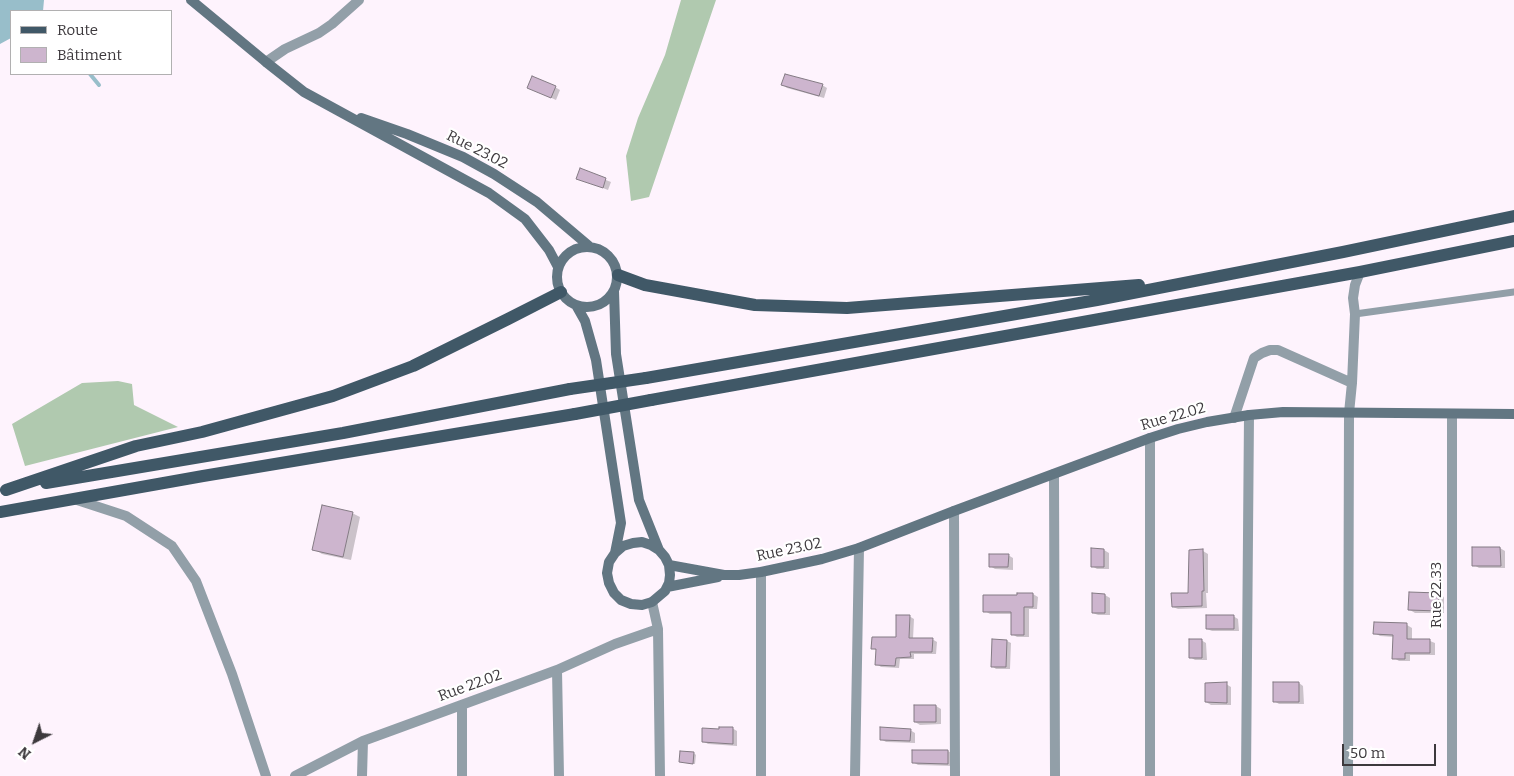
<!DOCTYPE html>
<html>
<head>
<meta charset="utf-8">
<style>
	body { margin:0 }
	#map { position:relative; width:1514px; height:776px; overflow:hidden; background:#fef3fd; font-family:Bitter,serif }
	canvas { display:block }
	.legend { position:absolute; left:10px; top:10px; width:162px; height:65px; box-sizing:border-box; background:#fff; border:1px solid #b1b0b1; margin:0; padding:6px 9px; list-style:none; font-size:15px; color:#3d393d }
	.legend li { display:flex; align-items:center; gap:10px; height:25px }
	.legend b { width:25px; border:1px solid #b1b0b1 }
	.north { position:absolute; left:10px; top:716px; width:50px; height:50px; -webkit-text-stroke:4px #fff; paint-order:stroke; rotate:221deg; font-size:14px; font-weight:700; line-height:20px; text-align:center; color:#3d393d }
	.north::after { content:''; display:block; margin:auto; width:18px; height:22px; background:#3d393d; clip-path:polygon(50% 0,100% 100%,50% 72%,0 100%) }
	.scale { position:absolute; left:1342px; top:744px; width:94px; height:22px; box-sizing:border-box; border:2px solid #3d393d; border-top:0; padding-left:6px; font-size:15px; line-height:18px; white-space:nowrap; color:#3d393d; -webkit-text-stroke:4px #fff; paint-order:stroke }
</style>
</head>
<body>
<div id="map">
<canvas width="1514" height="776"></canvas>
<ul class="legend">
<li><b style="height:6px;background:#405867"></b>Route</li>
<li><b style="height:14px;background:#cdb5ce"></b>Bâtiment</li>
</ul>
<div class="north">N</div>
<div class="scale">50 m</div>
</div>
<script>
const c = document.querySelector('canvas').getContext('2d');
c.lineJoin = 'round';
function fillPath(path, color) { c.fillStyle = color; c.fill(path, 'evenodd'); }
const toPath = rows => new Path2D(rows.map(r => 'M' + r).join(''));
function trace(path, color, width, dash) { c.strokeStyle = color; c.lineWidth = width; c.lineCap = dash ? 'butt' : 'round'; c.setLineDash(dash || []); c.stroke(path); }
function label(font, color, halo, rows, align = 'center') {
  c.font = font + ' Bitter,serif'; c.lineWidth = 4.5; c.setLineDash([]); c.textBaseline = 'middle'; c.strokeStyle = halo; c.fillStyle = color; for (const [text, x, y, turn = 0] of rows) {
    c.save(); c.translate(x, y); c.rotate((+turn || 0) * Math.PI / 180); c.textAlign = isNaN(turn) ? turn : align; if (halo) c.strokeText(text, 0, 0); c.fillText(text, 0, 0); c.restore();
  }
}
fillPath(toPath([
	[681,0,716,0,649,197,631,201,626,156,638,118,665,55],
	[118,381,132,384,134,405,178,427,25,466,12,424,82,383]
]), '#b0c9af');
fillPath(toPath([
	[0,0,44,0,43,11,11,11,11,38,0,44]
]), '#98beca');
fillPath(toPath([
	[783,85,822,85,827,88,824,98,787,88],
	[555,87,560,90,556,100,534,90],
	[580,170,611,182,608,190,577,178],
	[352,513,360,517,351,560,322,554,314,549],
	[1474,548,1500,548,1505,551,1505,568,1479,568,1474,565],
	[1092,549,1104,550,1109,553,1109,569,1097,569,1092,566],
	[1203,551,1208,554,1208,593,1206,593,1207,608,1178,609,1173,607,1190,594],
	[1008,555,1013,558,1013,570,995,569,990,566],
	[1410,593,1439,594,1444,597,1444,613,1415,613,1410,610],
	[1033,594,1038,597,1037,609,1029,609,1029,637,1017,637,1012,634,1012,614,990,614,985,611],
	[1105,595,1110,598,1110,615,1098,615,1093,613],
	[909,616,914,619,913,639,932,639,937,642,936,654,914,654,914,659,900,659,899,668,881,667,877,664,877,651,873,648,897,639],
	[1233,616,1238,619,1239,631,1212,631,1207,629],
	[1375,623,1407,625,1412,628,1412,641,1430,641,1435,643,1435,655,1410,655,1410,661,1399,661,1394,658,1394,637,1380,636,1375,633],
	[1201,640,1206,643,1207,660,1195,660,1190,657],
	[1007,641,1011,643,1010,669,996,669,992,666],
	[1299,683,1303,686,1304,704,1279,704,1274,701],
	[1226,684,1231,687,1231,705,1211,705,1206,702],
	[936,706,941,709,941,724,920,725,915,722],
	[732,728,737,731,737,746,708,744,703,741,720,730],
	[910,730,915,733,915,743,886,742,881,739],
	[948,751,953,754,953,766,918,765,913,762],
	[694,753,696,755,695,764,680,762]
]), '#0003');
trace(toPath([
	[90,74,99,85]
]), '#98beca', 4);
const building = toPath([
	[785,74,823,84,819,96,781,85,785,74],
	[532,76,556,86,551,98,527,88,532,76],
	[580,168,606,178,603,188,576,179,580,168],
	[322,505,353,512,343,557,312,550,322,505],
	[1472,547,1500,547,1501,566,1472,566,1472,547],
	[1091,548,1104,549,1104,567,1091,567,1091,548],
	[1203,549,1204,591,1202,591,1202,606,1172,607,1171,593,1188,593,1189,550,1203,549],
	[989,554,1009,554,1008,567,989,567,989,554],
	[1409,592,1439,593,1439,611,1408,610,1409,592],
	[1017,593,1033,593,1033,607,1024,607,1024,635,1011,635,1011,612,983,612,983,595,1017,595,1017,593],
	[1092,593,1105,594,1105,613,1092,613,1092,593],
	[896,615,910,615,909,638,933,638,932,652,910,652,911,657,896,658,895,666,875,665,876,649,871,649,872,637,896,637,896,615],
	[1206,615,1234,615,1234,629,1206,629,1206,615],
	[1374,622,1407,623,1407,639,1430,639,1430,653,1405,653,1405,659,1392,659,1393,635,1373,634,1374,622],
	[992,639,1007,640,1006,667,991,667,992,639],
	[1189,639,1202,639,1202,658,1189,658,1189,639],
	[1227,682,1227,703,1205,702,1205,683,1227,682],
	[1273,682,1299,682,1299,702,1273,702,1273,682],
	[914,705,936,705,936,722,914,722,914,705],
	[719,727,733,727,733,744,702,742,702,728,719,729,719,727],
	[880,727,911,729,910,741,880,740,880,727],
	[912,750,948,750,948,764,912,763,912,750],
	[680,751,694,752,693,764,679,762,680,751]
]);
fillPath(building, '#cdb5ce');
trace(building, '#847b84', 1);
trace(toPath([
	[1355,314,1514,292]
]), '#929fa8', 7);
trace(toPath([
	[266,62,285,49,319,33,332,24,359,0],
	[1234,418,1254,358,1262,353,1270,350,1278,350,1352,383],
	[1150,438,1150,776],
	[1054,474,1055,776],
	[74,499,126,516,172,546,196,581,232,674,266,776],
	[954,511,955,776],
	[761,572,761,776],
	[652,602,658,629,660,776],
	[557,670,559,776],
	[295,776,363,741,557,670,615,644,658,629],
	[362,776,363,741],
	[462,776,462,705],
	[855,776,859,548],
	[1246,776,1249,415],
	[1348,776,1349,413,1352,383,1355,314,1353,298,1355,285,1360,272],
	[1452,776,1452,414]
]), '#929fa8', 10);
trace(toPath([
	[191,0,266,62,304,92,489,193,525,219,549,250,558,267],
	[361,118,407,134,463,157,494,174,537,202,589,246],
	'557 277a30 30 0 1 1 60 0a30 30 0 1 1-60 0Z',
	[614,291,616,354,639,500,659,550],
	[576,305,585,321,596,360,621,523,615,553,609,562,607,573,609,583,614,593,621,600,631,604,642,605,652,602,665,591,669,583,670,575,669,565,665,557,659,550,651,545,642,542,633,543,623,546,615,553],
	[669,565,724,575,739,575,761,572,822,559,859,548,954,511,1150,438,1178,429,1207,422,1249,415,1283,412,1514,414],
	[667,587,718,577]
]), '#627682', 10);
trace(toPath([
	[618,275,645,285,755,305,847,308,1139,285],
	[646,378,1097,300,1343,252,1514,216],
	[651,400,1360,272,1514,241],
	[46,483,343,433,570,389],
	[6,490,136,446,202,432,333,396,413,366,508,319,561,292],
	[0,512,203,476,575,414]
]), '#405867', 12);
trace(toPath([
	[570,389,646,378],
	[575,414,651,400]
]), '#405867', 12);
label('15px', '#3d393d', '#fff', [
	["Rue 23.02",477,150,27],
	["Rue 22.02",1173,417,-16],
	["Rue 23.02",789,550,-12],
	["Rue 22.33",1437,595,-90],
	["Rue 22.02",470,686,-20]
]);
</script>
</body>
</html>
